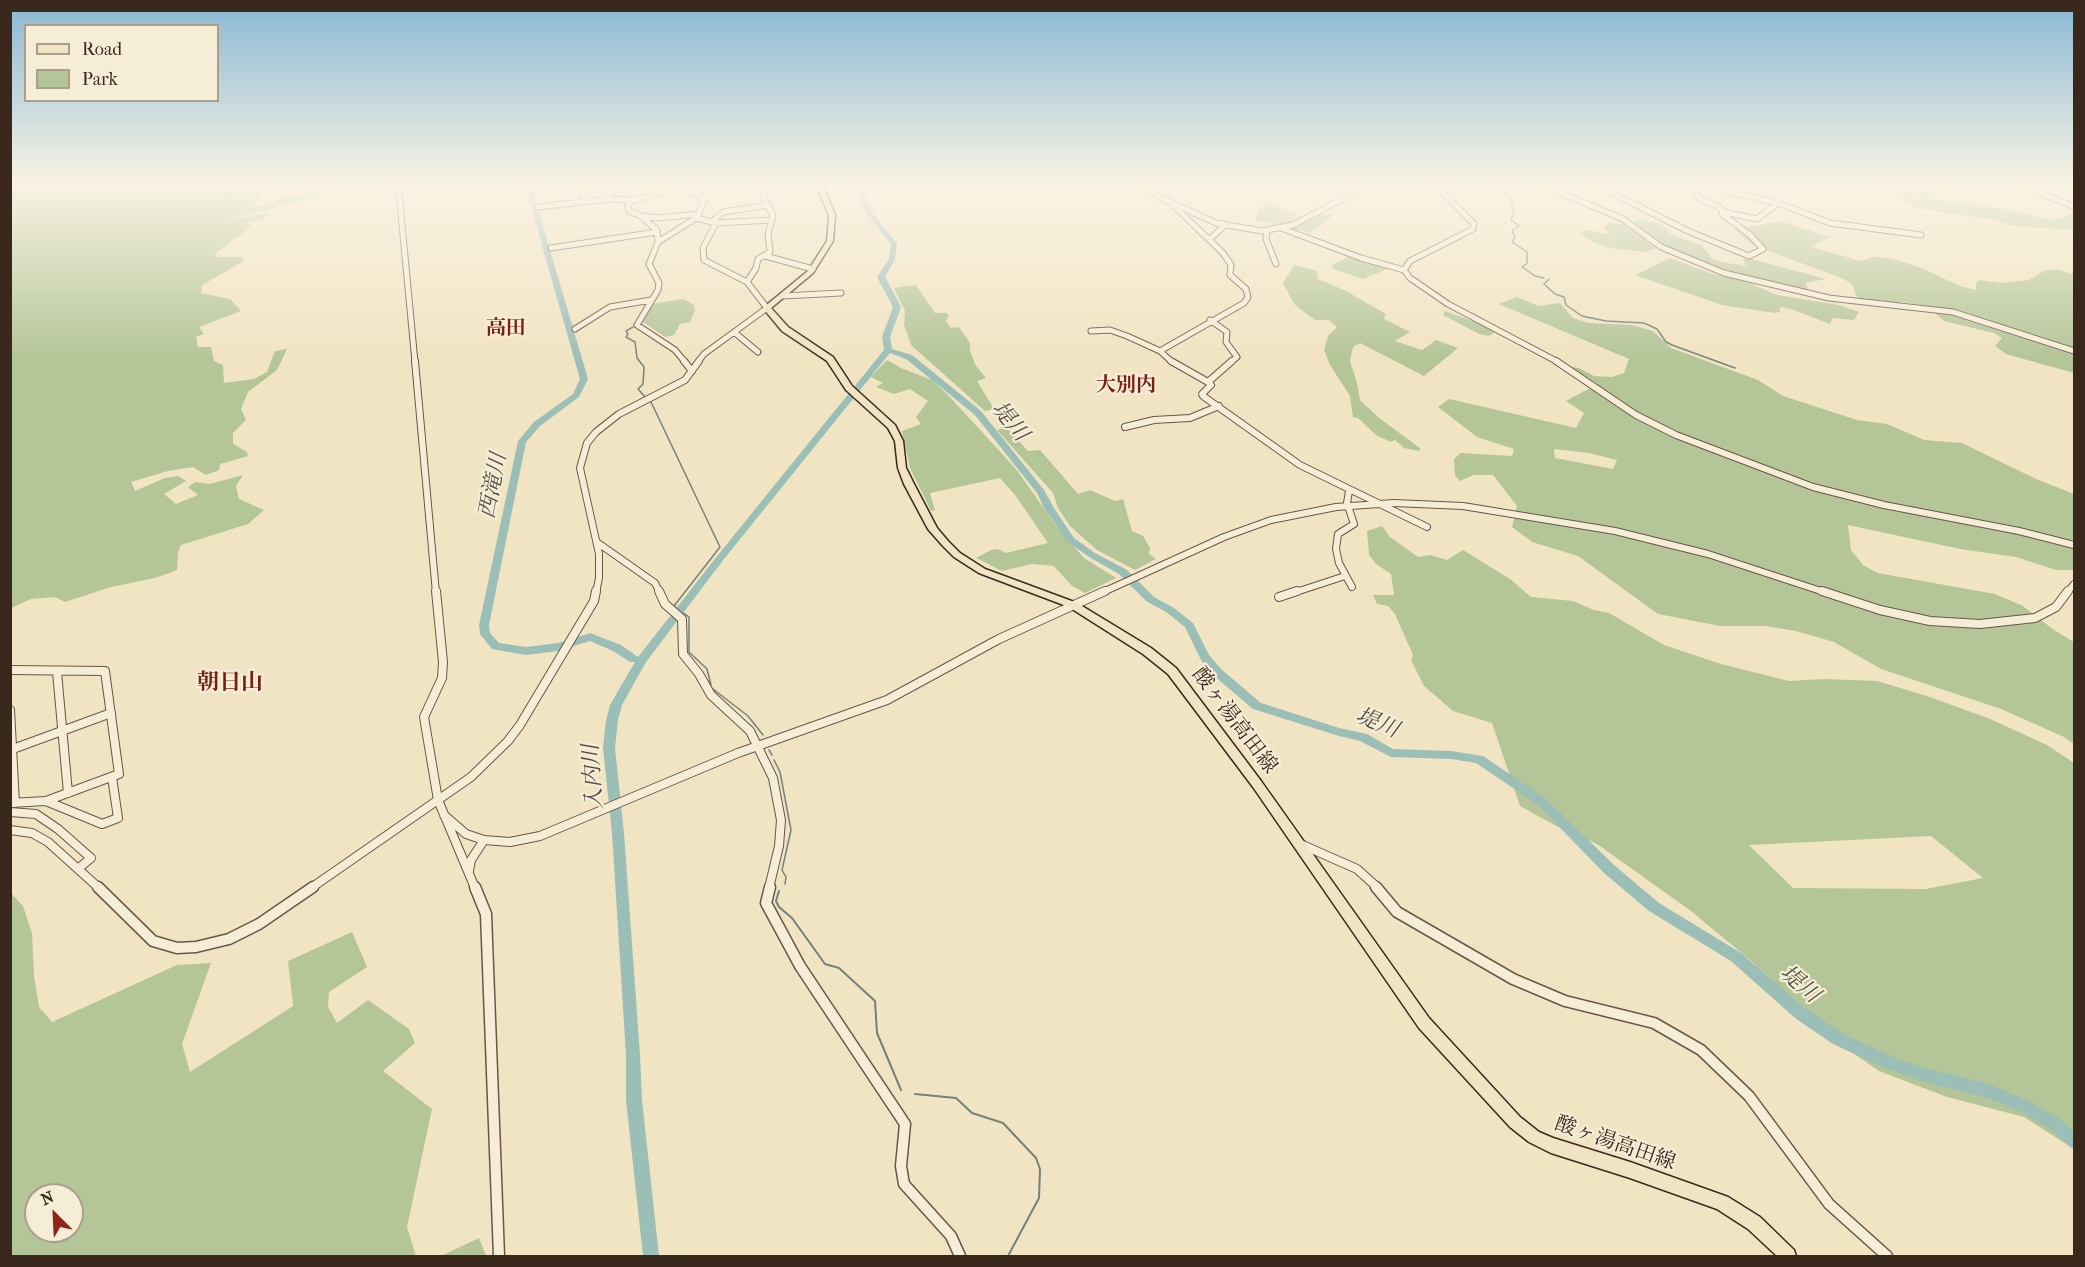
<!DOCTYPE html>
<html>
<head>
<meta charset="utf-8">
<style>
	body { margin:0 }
	#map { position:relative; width:2085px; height:1267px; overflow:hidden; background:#f1e4c2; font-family:"IM FELL French Canon",serif }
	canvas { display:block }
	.frame { position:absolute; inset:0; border:12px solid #3a281d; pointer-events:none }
	.legend { position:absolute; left:24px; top:24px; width:195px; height:78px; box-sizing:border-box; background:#f6edd7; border:2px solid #ab9e8d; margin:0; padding:8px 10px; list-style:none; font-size:18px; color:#3a281d }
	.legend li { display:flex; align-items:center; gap:12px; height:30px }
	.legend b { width:30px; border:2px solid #ab9e8d }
	.north { position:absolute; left:24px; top:1183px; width:60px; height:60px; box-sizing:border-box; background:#f6edd7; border:2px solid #ab9e8d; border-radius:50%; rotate:336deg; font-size:16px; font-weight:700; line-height:24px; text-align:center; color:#3a281d }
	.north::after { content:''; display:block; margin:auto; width:21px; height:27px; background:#8f2418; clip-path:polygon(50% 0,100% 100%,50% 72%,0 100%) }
</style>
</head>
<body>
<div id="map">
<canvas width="2085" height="1267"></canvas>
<div class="frame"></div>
<ul class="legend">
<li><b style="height:8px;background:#f1e4c2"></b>Road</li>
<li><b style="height:16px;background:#b4c598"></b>Park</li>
</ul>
<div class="north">N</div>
</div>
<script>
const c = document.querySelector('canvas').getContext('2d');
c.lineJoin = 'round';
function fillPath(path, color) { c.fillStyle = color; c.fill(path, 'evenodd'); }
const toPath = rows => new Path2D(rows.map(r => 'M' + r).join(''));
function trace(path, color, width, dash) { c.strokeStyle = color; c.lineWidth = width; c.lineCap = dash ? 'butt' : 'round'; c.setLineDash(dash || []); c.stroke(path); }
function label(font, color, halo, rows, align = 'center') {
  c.font = font + ' "IM FELL French Canon","Noto Serif JP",serif'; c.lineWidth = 4.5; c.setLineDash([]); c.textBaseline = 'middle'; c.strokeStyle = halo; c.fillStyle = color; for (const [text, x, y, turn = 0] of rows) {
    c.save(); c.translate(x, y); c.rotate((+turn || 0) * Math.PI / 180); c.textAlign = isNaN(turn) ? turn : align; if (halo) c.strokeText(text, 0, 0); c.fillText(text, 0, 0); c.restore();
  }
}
fillPath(toPath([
	[11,182,232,182,208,189,228,193,253,186,268,186,254,207,276,203,279,197,289,195,330,189,332,193,221,221,268,213,265,218,246,223,252,226,216,253,215,257,240,257,244,261,202,285,201,293,230,299,241,311,199,327,204,334,196,337,198,347,211,347,214,361,223,365,224,383,254,379,267,372,275,351,287,349,277,370,248,392,241,409,246,420,233,433,233,444,247,452,248,456,220,464,219,470,206,475,193,467,168,471,131,482,135,491,165,478,178,476,186,481,164,494,176,504,198,495,188,487,195,482,210,484,243,475,236,486,239,499,264,510,248,524,181,545,178,552,177,570,155,578,111,587,65,602,55,597,31,599,11,608],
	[1845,182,1893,182,1947,202,2000,208,2052,220,2074,213,2074,230,2013,226,1995,220,1915,208,1905,201,1904,198],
	[1271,204,1297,214,1293,218,1275,223,1254,221,1261,206],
	[1316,214,1334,215,1310,233,1300,230,1297,232,1272,228,1269,225,1296,218,1305,221],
	[1638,219,1661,224,1671,234,1701,245,1712,258,1722,262,1746,266,1743,260,1748,258,1826,279,1805,283,1810,292,1728,273,1670,249,1655,240,1640,228,1634,222],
	[1781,221,1829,237,1811,247,1861,261,1872,257,1891,258,1921,268,1960,286,1976,290,1976,283,1979,280,2001,283,2029,280,2043,271,2056,269,2074,274,2074,373,2006,354,1995,346,2002,338,1994,333,1944,321,1930,309,1917,304,1901,302,1888,305,1872,304,1856,296,1853,285,1842,278,1752,245,1733,229],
	[1610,223,1623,224,1656,248,1646,252,1610,248,1595,243,1581,234,1583,231,1590,230,1609,235,1604,227],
	[1351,256,1387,269,1363,279,1333,269,1332,265],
	[1670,258,1710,273,1747,282,1777,295,1839,305,1859,312,1854,320,1833,318,1830,324,1791,309,1780,307,1780,312,1775,313,1722,305,1635,275],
	[1294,265,1317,271,1318,279,1346,291,1386,314,1384,319,1410,332,1395,341,1422,350,1436,340,1458,348,1424,376,1360,343,1353,347,1350,361,1357,383,1360,400,1379,418,1420,448,1419,451,1404,448,1395,440,1391,442,1376,435,1358,418,1353,417,1350,396,1330,365,1324,350,1328,336,1337,327,1329,320,1315,320,1295,305,1283,283],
	[916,285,935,313,946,313,949,315,946,321,951,328,959,327,970,343,970,351,976,366,986,378,977,381,994,409,985,411,911,345,904,325,905,311,894,288],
	[1517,297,1539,306,1560,303,1573,318,1589,323,1632,325,1653,331,1671,348,1758,380,1783,396,1857,420,1887,424,1924,440,1962,443,2036,479,2074,494,2074,570,2056,570,2016,557,1960,549,1848,525,1851,550,1863,565,1878,573,1995,594,2023,606,2054,630,2074,642,2074,744,2064,737,2001,709,1881,669,1834,642,1796,631,1765,626,1720,626,1658,614,1578,556,1532,542,1512,527,1517,506,1493,475,1474,475,1460,481,1455,475,1454,459,1461,453,1512,456,1514,449,1477,437,1438,407,1449,399,1576,428,1584,413,1566,401,1598,384,1571,367,1579,368,1594,376,1612,377,1624,373,1629,359,1499,304],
	[1554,449,1589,453,1617,460,1613,469,1555,458],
	[683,299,694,305,695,310,690,322,680,324,674,335,665,337,643,322,652,304],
	[1445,311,1484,325,1495,332,1489,336,1479,334,1443,315],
	[887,360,901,368,932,380,948,395,1016,469,1057,527,1084,558,1116,578,1085,593,1072,586,1054,566,1032,564,1002,571,976,558,991,550,998,549,1006,553,1048,543,1015,495,1000,478,930,493,935,510,931,511,910,468,902,431,921,424,916,417,928,401,910,389,894,394,876,387,883,383,871,377],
	[1006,427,1028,451,1040,450,1078,494,1090,490,1115,501,1123,499,1132,531,1143,536,1150,548,1149,554,1156,559,1135,570,1097,550,1070,526,1058,508,1053,493,997,430],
	[1382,526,1390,537,1418,557,1430,555,1447,560,1463,550,1510,579,1531,597,1573,601,1594,610,1609,613,1664,645,1721,664,1789,681,1824,679,1877,681,1930,697,1990,719,2047,745,2074,763,2074,1149,2024,1117,1947,1097,1879,1071,1847,1049,1750,960,1691,911,1597,844,1560,828,1520,806,1492,723,1453,711,1424,686,1411,660,1413,655,1395,614,1388,606,1377,604,1373,595,1394,595,1391,574,1376,564,1369,555,1367,531],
	[1931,836,1983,878,1926,889,1793,888,1749,845],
	[10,892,23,906,32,933,34,976,39,1007,52,1022,177,965,211,963,182,1044,190,1072,293,1006,288,961,352,932,367,967,329,992,328,1007,337,1023,368,1000,409,1029,415,1043,383,1071,432,1109,407,1227,416,1256,11,1256],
	[36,1195,72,1195,72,1231,36,1231],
	[479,1238,486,1256,441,1256]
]), '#b4c598');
trace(toPath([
	[1497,182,1498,188,1504,190,1513,201,1511,204,1514,211,1511,220,1519,226,1512,231,1515,237,1512,242,1527,252,1527,263,1522,267,1535,276,1544,278],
	[1549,279,1544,284,1555,294,1564,297,1566,305,1582,316,1606,321,1644,323,1657,329,1666,342,1672,345,1735,368],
	[633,327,626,331,628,334,626,337,635,342,637,358,644,367,643,384,638,389,646,398],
	[651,402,720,547,674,606,689,617,689,652,707,669,711,685],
	[713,689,748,716,763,735],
	[769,750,772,755],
	[774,760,780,772,791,830,782,870,786,877,785,884]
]), '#748279', 1.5);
trace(toPath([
	[779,891,776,901,779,907,792,918,825,964,839,968,875,1001,877,1033,901,1090],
	[915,1094,956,1098,972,1113,1003,1123,1036,1158,1040,1169,1039,1198,1008,1256]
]), '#748279', 2);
fillPath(toPath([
	[524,182,530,182,588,379,579,397,540,426,526,442,489,625,490,633,499,643,526,647,558,643,590,633,621,645,638,657,718,555,884,350,882,337,893,307,877,277,889,259,891,244,865,211,859,195,859,182,865,182,865,195,871,211,897,244,895,259,885,277,901,307,890,337,892,349,912,355,981,411,1044,490,1054,508,1074,538,1095,553,1127,570,1154,597,1174,608,1193,623,1209,655,1221,669,1261,703,1339,728,1367,734,1393,749,1451,751,1483,756,1546,799,1614,865,1659,903,1741,953,1805,1008,1843,1034,1893,1057,1921,1067,1989,1084,2031,1102,2061,1120,2074,1131,2074,1149,2069,1146,2051,1130,2021,1112,1988,1098,1921,1081,1885,1068,1833,1044,1795,1018,1731,961,1649,911,1604,873,1538,805,1476,763,1451,759,1391,757,1360,741,1339,736,1253,709,1213,675,1201,660,1185,627,1166,612,1146,601,1119,574,1089,557,1068,542,1044,508,1037,493,975,415,906,359,890,353,724,559,646,662,622,705,618,720,615,748,624,833,640,1055,642,1100,659,1256,643,1256,626,1100,626,1055,612,833,603,748,606,720,610,705,635,662,630,662,613,651,590,641,558,651,526,655,492,649,480,634,479,625,518,441,534,422,573,394,580,379,524,182]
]), '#9bbeb6');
const minorFar3 = toPath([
	[398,182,415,362],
	[581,182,584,201],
	[646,182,673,184,699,195,704,202,696,218,658,242],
	[1136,182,1161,198,1216,223,1262,231,1293,225,1374,182],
	[1548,182,1542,185,1623,219,1661,247,1724,273,1829,298,1953,312,2074,351],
	[1590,182,1688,231,1749,256,1763,249,1750,235,1722,214,1723,211,1719,207,1699,198,1696,193,1698,185],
	[1684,182,1778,203,1830,223,1921,235],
	[2011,182,2073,206],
	[685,188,703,182],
	[1928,192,1966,182],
	[609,199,607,194,631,182],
	[631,201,628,206,629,211,641,216,657,218,699,214],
	[538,207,609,199,635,200,682,187],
	[1723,212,1757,219,1778,203],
	[641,216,657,230,658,242,649,264,659,283,658,290,637,325,675,350,685,362],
	[696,218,716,223,772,220],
	[714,220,723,212,769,205],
	[1281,228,1361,258,1404,270,1410,278,1448,304,1558,362],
	[1267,231,1266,239,1276,264],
	[1210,239,1224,226],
	[551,248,657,232],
	[765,256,813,269],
	[1404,270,1410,261,1473,229,1474,224,1439,189,1442,182],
	[747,282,756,268,758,259,770,252,768,234,773,216,757,182],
	[783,296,841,293],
	[1210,320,1227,332,1226,342,1237,357,1231,362],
	[575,329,610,307,651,300],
	[1091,331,1110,330,1127,336,1160,351,1172,362],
	[734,332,758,352],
	[1160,351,1244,303,1248,297,1246,289,1230,275,1231,265,1223,253,1172,204],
	[698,362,704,354,767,308,747,282,704,260,703,248,716,223]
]);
const minorFar2 = toPath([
	[415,361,436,593],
	[684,361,692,371],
	[1171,361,1208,382],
	[1556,361,1636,415,1676,435,1813,487,1884,505,2019,531,2074,545],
	[1208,382,1211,385,1202,394,1203,396,1300,465,1427,527],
	[1208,382,1232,361],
	[1125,427,1154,420,1190,418,1219,406],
	[1349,491,1347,503,1354,524,1338,534,1336,549,1339,563,1352,587],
	[598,543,655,583,660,593],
	[596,593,599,578,599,554,580,468,587,443,596,432,619,414,685,380,699,361],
	[1101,593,1224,537,1271,520,1336,507,1394,503,1463,506,1615,531,1708,554,1827,593],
	[1293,593,1345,576],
	[2067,593,2074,584]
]);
const minorFar1 = toPath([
	[436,591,443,662,442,678,424,717,438,800,475,888],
	[659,591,665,604,682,619,683,654,699,674,711,695,750,731,773,778,781,820,779,846,769,888],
	[1822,591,1880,610,1930,621,1980,624,2035,618,2056,607,2068,591],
	[1279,597,1297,591],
	[10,670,105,671,119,774,46,801,10,803],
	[57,672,68,793],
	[10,710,15,803],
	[10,750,111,713],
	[46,801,102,824,118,818,112,777],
	[10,812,36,814,58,829,91,858,79,868],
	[444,815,466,834,484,840,510,842,540,836,738,753,887,700,999,639,1105,591],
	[10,830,32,833,48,842,99,888],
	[1298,843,1357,869,1378,888],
	[469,871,471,860,484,840],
	[311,888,471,777,508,741,520,725,594,601,596,591]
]);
const minor = toPath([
	[98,887,153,941,177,948,196,947,229,939,259,924,313,887],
	[475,887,486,914,499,1256],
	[770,887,766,903,800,966,905,1124,901,1166,904,1184,951,1236,960,1256],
	[1376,887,1397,912,1513,979,1565,1001,1654,1023,1701,1050,1749,1096,1829,1204,1887,1256]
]);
const major = toPath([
	[815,182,821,182,835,215,833,241,813,273,771,308,788,327,833,357,852,386,895,425,903,441,906,468,914,484,937,528,948,541,960,553,985,569,1077,603,1151,648,1176,668,1261,781,1429,1018,1520,1117,1539,1132,1553,1138,1630,1162,1728,1197,1760,1217,1794,1250,1796,1256,1777,1256,1748,1229,1717,1209,1630,1178,1551,1153,1529,1142,1510,1127,1419,1028,1253,787,1168,674,1143,654,1069,607,979,573,954,557,942,545,928,529,904,484,898,468,895,441,888,428,846,390,827,361,782,331,763,308,808,271,827,241,829,215,815,182]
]);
trace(minorFar3, '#685746', 7);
trace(minorFar2, '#685746', 8);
trace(minorFar1, '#685746', 10);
trace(minor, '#685746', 13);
trace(major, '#3a281d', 3);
trace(minorFar3, '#f6edd7', 5);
trace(minorFar2, '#f6edd7', 6);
trace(minorFar1, '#f6edd7', 8);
trace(minor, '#f6edd7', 10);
fillPath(major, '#f1e4c2');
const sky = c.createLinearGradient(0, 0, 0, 360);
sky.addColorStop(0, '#89b8d4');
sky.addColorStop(0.51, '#f9f3e4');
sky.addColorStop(1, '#f9f3e400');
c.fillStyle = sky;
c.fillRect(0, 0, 2085, 360);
label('bold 20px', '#7a1f14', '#f6edd7', [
	["高田",506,329],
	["大別内",1126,386]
]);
label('21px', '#3a281d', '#f6edd7', [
	["酸ヶ湯高田線",1234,721,53],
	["酸ヶ湯高田線",1615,1144,19]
]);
label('italic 22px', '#524e43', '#f6edd7', [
	["堤川",1009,422,50],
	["西滝川",494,486,-79],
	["堤川",1377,724,22],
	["入内川",594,777,-94],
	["堤川",1799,985,40]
]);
label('bold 22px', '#7a1f14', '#f6edd7', [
	["朝日山",230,684]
]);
</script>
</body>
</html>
